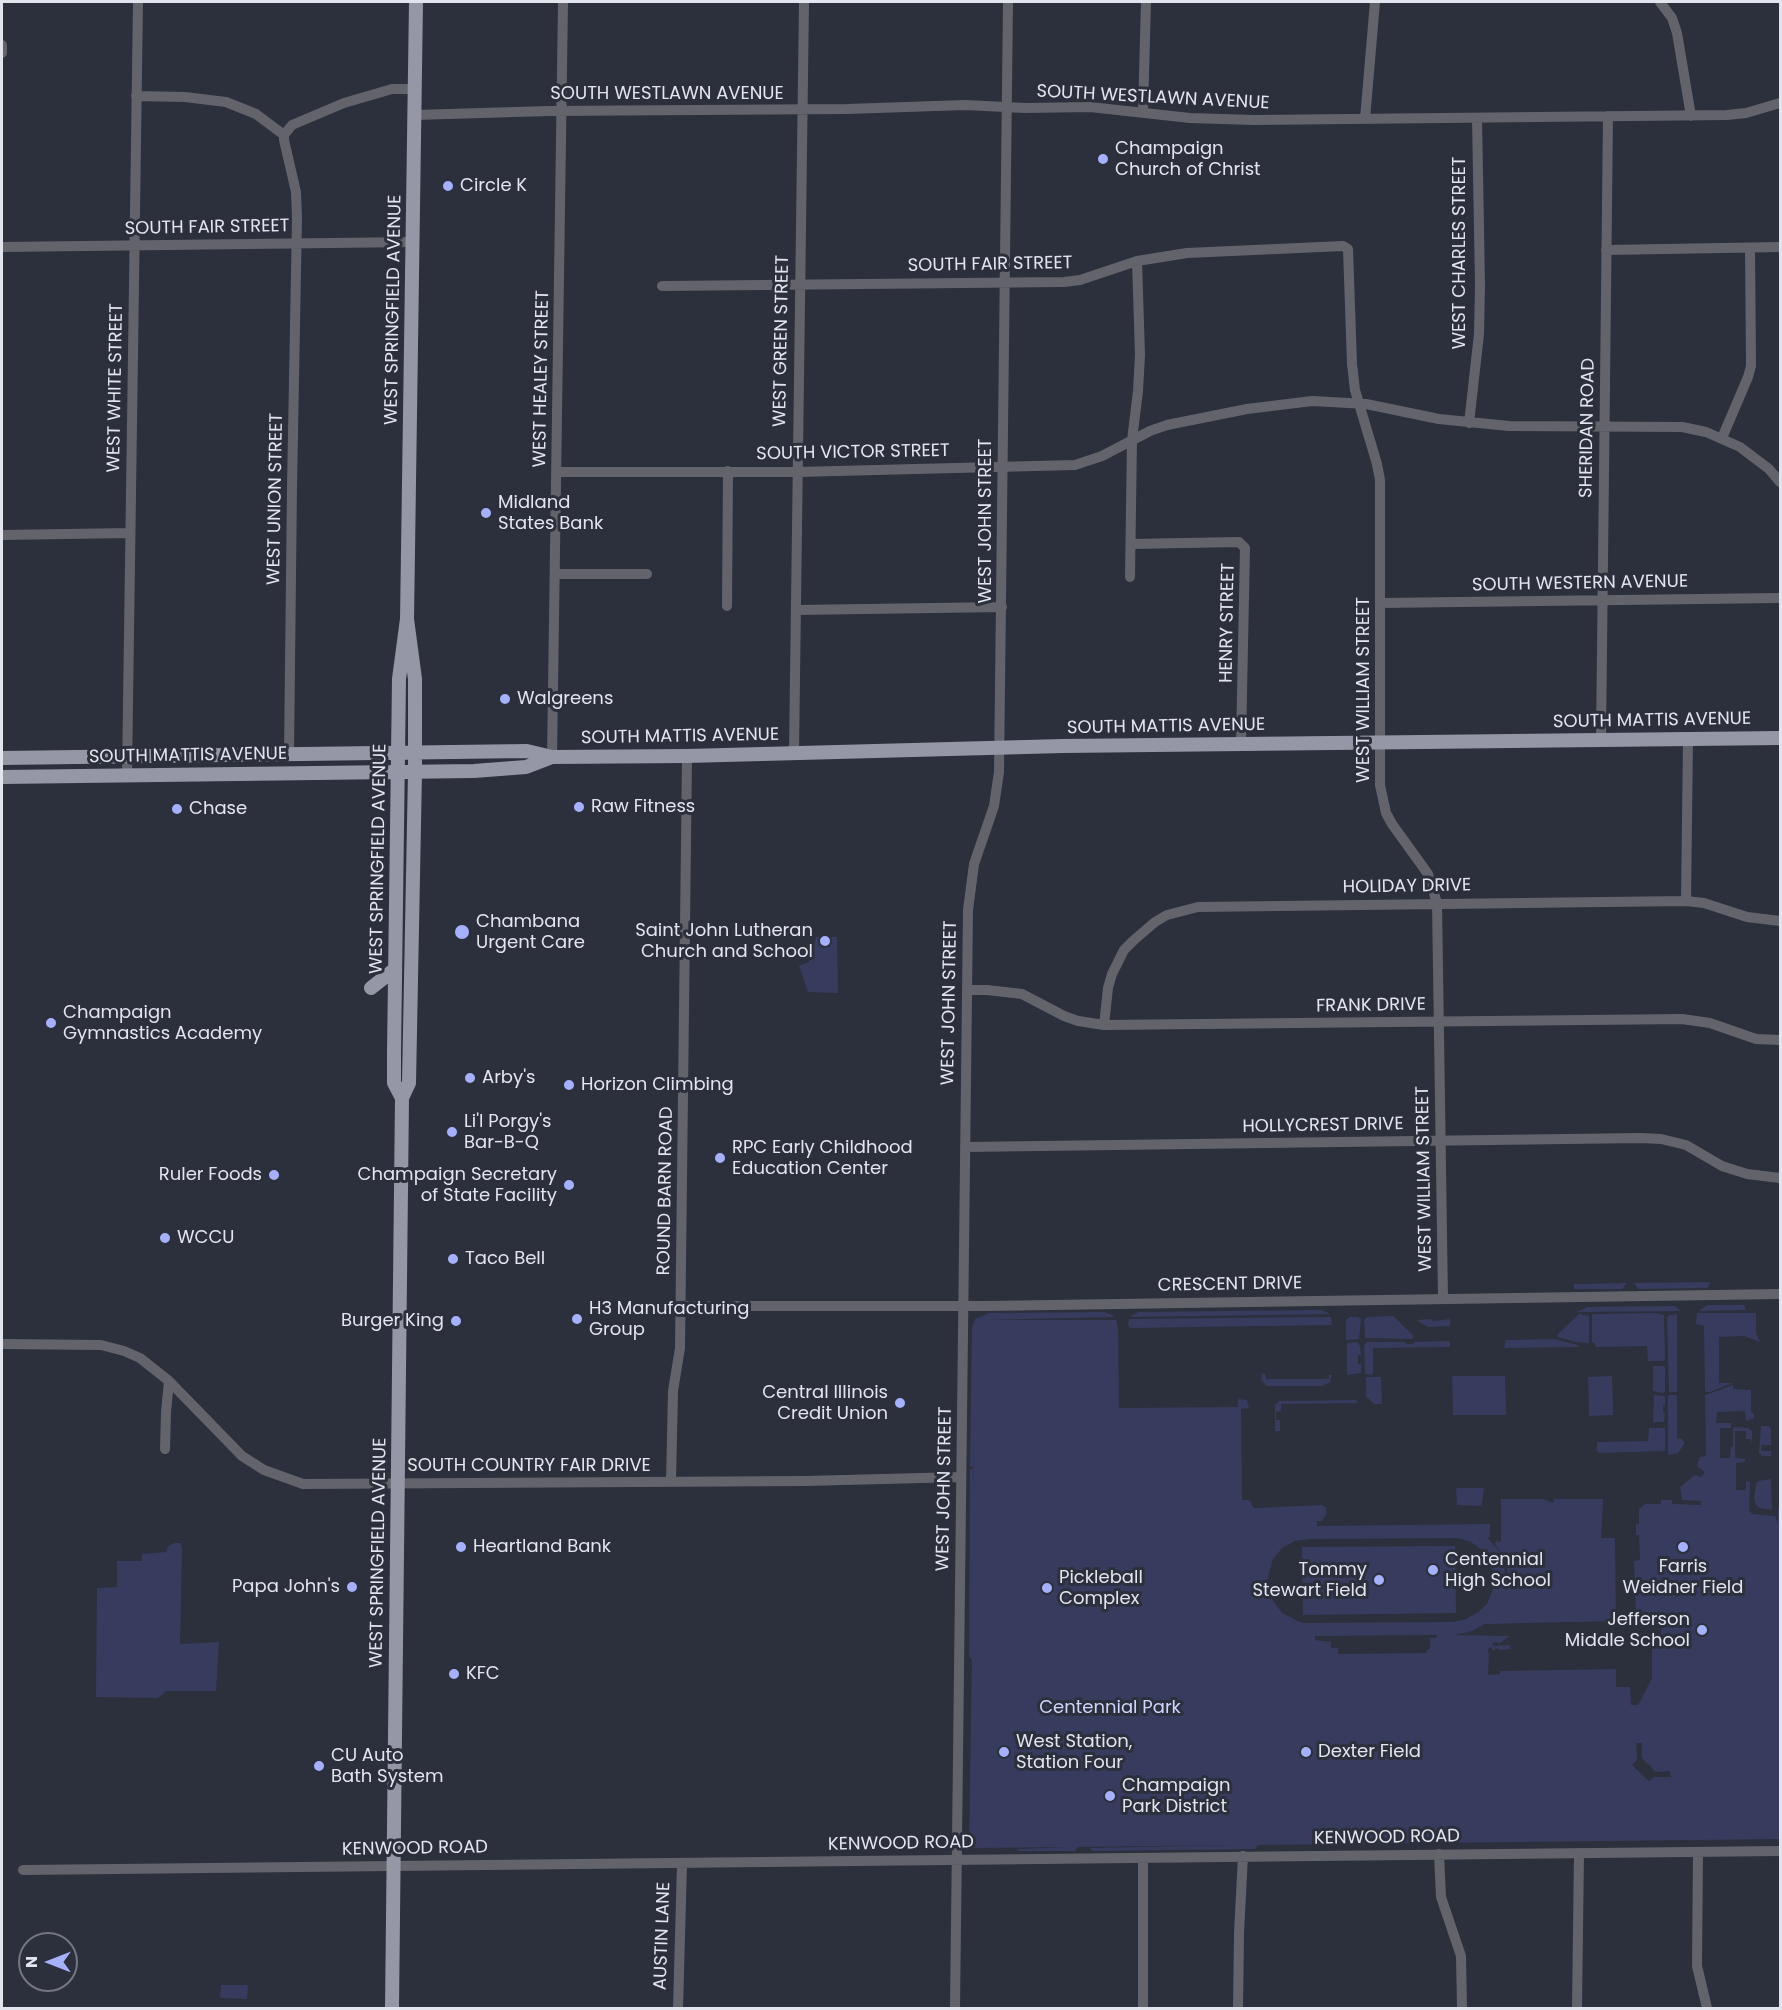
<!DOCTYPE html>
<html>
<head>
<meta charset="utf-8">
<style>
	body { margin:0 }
	#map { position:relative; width:1782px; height:2010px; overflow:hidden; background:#2c2f3c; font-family:Poppins,sans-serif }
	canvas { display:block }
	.frame { position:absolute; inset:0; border:3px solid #e3e5ee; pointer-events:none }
	.north { position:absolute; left:18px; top:1932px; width:60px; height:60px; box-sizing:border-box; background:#2c2f3c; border:2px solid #757883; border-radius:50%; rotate:270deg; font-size:16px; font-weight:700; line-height:24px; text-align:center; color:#e3e5ee }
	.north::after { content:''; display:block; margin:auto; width:21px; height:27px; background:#a6b1fc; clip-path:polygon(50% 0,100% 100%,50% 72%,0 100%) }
</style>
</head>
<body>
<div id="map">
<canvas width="1782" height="2010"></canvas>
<div class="frame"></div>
<div class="north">N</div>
</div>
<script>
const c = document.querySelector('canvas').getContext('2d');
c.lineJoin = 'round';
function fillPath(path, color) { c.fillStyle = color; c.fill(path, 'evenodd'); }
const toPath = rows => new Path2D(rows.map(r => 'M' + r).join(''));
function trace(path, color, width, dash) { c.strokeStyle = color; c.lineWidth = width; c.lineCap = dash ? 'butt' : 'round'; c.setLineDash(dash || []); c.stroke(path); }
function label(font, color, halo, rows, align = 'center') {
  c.font = font + ' Poppins,sans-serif'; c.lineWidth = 6; c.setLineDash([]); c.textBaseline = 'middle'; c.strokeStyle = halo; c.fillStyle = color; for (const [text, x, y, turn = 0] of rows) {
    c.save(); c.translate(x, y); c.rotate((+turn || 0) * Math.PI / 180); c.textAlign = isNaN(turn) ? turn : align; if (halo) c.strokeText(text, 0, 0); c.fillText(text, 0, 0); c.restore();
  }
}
fillPath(toPath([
	[816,937,837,937,838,993,808,992,799,966,809,962],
	[1710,1282,1708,1288,1638,1289,1634,1283],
	[1627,1283,1622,1289,1574,1289,1574,1284],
	[1707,1305,1744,1305,1746,1310,1699,1311],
	[1675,1306,1681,1311,1576,1312,1588,1307],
	[1322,1310,1330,1314,1130,1317,1138,1312],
	[989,1313,1104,1312,1112,1315,1114,1317,985,1320,1116,1320,1118,1328,1119,1408,1238,1407,1238,1399,1247,1400,1249,1408,1241,1409,1242,1500,1249,1500,1254,1508,1322,1505,1326,1508,1326,1514,1322,1521,1317,1521,1317,1526,1490,1524,1490,1537,1487,1537,1499,1551,1503,1560,1507,1584,1507,1569,1505,1559,1495,1544,1496,1540,1499,1543,1501,1540,1501,1499,1544,1499,1553,1503,1554,1499,1603,1499,1601,1538,1615,1538,1616,1621,1485,1624,1472,1631,1455,1635,1510,1636,1498,1644,1498,1642,1492,1643,1494,1646,1509,1645,1511,1649,1501,1650,1496,1648,1493,1651,1491,1647,1488,1649,1489,1655,1488,1675,1500,1674,1500,1671,1616,1669,1616,1687,1630,1687,1631,1705,1638,1705,1652,1678,1652,1641,1661,1640,1661,1618,1636,1617,1634,1561,1640,1560,1639,1535,1636,1535,1636,1524,1639,1524,1639,1509,1645,1504,1661,1504,1661,1500,1672,1500,1672,1504,1701,1505,1701,1501,1682,1500,1680,1487,1692,1477,1696,1475,1701,1477,1705,1472,1698,1467,1698,1463,1700,1457,1706,1456,1705,1395,1733,1385,1733,1389,1751,1390,1751,1412,1754,1414,1754,1418,1746,1421,1745,1411,1717,1412,1716,1423,1731,1423,1731,1428,1720,1428,1720,1458,1730,1458,1731,1447,1733,1447,1733,1427,1748,1428,1752,1431,1752,1444,1751,1439,1746,1439,1746,1431,1735,1431,1735,1458,1745,1459,1745,1462,1736,1463,1736,1490,1746,1490,1746,1481,1750,1482,1749,1510,1752,1514,1775,1516,1778,1524,1778,1508,1780,1508,1780,1839,1258,1845,1255,1849,1093,1851,1089,1848,1237,1845,1078,1847,1075,1851,1019,1851,1017,1849,1071,1847,969,1848,972,1660,969,1656,970,1469,973,1469,973,1496,974,1435,973,1467,970,1466,972,1328,975,1319],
	[1458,1538,1471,1542,1482,1550,1492,1566,1494,1579,1492,1592,1487,1604,1477,1613,1466,1619,1453,1622,1302,1623,1282,1613,1269,1595,1267,1581,1273,1559,1282,1548,1295,1541,1309,1539],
	[1437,1635,1436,1638,1430,1638,1430,1649,1427,1650,1427,1653,1338,1654,1338,1648,1331,1648,1331,1642,1315,1640,1315,1636],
	[1636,1743,1642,1743,1642,1758,1656,1772,1670,1771,1671,1777,1654,1777,1649,1781,1632,1765,1637,1760],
	[1654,1313,1664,1315,1665,1359,1663,1361,1648,1361,1647,1346,1596,1347,1595,1344,1592,1342,1592,1316,1593,1314],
	[1697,1313,1756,1313,1756,1333,1760,1342,1744,1336,1719,1337,1719,1383,1732,1383,1710,1392,1705,1392,1704,1326,1696,1324],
	[1579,1314,1589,1316,1589,1343,1576,1342,1557,1337,1558,1334],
	[1677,1314,1677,1392,1669,1392,1667,1318,1669,1315],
	[1393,1316,1413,1335,1413,1339,1365,1338,1364,1320,1367,1317],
	[1331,1317,1332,1325,1130,1328,1128,1325,1129,1319],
	[1350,1317,1358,1317,1361,1319,1359,1339,1346,1340,1346,1320],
	[1432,1319,1433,1321,1450,1319,1450,1326,1428,1327,1416,1320],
	[1554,1339,1578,1345,1578,1347,1504,1348,1506,1340],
	[1448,1341,1450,1342,1450,1347,1373,1348,1373,1373,1371,1375,1365,1374,1364,1345,1367,1342,1405,1342,1406,1344,1414,1344,1414,1342],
	[1357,1342,1360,1346,1361,1355,1358,1355,1358,1364,1361,1364,1361,1373,1347,1375,1347,1343],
	[1653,1366,1663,1366,1665,1367,1665,1391,1663,1393,1653,1391],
	[1262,1373,1265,1374,1266,1379,1329,1379,1329,1375,1332,1375,1330,1382,1322,1386,1267,1386,1261,1380],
	[1452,1376,1505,1376,1506,1415,1453,1415],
	[1612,1376,1613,1415,1589,1416,1588,1377],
	[1366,1377,1381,1377,1382,1404,1374,1404,1366,1396],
	[1654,1395,1665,1396,1665,1405,1663,1405,1663,1413,1665,1413,1664,1422,1653,1422],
	[1669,1395,1677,1395,1677,1438,1682,1439,1685,1443,1678,1453,1668,1455,1668,1397],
	[1356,1400,1359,1403,1281,1404,1281,1411,1276,1412,1276,1420,1280,1420,1280,1431,1275,1431,1275,1405,1279,1401],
	[1761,1426,1768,1426,1771,1429,1771,1445,1762,1445,1761,1451,1771,1451,1771,1456,1762,1456,1759,1453],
	[1649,1428,1665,1428,1665,1451,1599,1453,1597,1451,1597,1442,1648,1441],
	[1771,1479,1772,1510,1760,1508,1756,1505,1754,1498,1756,1484,1758,1481],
	[1456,1488,1484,1488,1482,1504,1481,1506,1457,1505],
	[175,1543,181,1543,182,1550,180,1644,219,1642,216,1691,166,1691,158,1698,96,1697,97,1588,117,1587,117,1561,142,1561,142,1554,166,1552,168,1546],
	[1455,1546,1456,1613,1303,1615,1302,1547],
	[221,1985,248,1985,247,1999,220,1998]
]), '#373c5e');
trace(toPath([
	[1660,2,1672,18,1677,33,1691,116],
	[2,45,2,53],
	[136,96,185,97,226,102,256,114,284,135,284,140,296,192,297,218,292,487,289,755],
	[1143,112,1146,2],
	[415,115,549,111,847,109,965,105,1025,108,1090,107,1190,118,1254,120,1727,115,1746,113,1780,103],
	[1365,119,1375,2],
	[284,135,292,125,344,103,392,89,415,89],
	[2,247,413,242],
	[1606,250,1780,247],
	[662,286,1064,282,1080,280,1137,261,1187,253,1343,246,1348,249,1352,364,1355,390,1377,464,1380,480,1380,785,1386,813,1392,824,1428,874,1437,903,1443,1298],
	[1469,423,1479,334,1480,285,1477,118],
	[1722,438,1748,377,1751,366,1750,248],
	[557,472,797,472,1075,465,1102,456,1150,431,1167,425,1247,409,1312,401,1366,404,1439,419,1509,426,1682,427,1706,432,1740,447,1769,469,1780,482],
	[2,535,130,533],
	[1131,544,1239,542,1245,548,1241,744],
	[555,574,647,574],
	[1130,577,1132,440,1138,391,1140,355,1137,261],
	[1380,603,1780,598],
	[727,606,728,471],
	[796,610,1002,607],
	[1601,740,1608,116],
	[794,753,804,2],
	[552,757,563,2],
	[127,774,138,2],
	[1686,901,1688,739],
	[967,990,987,990,1022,994,1064,1016,1078,1021,1104,1025,1682,1019,1710,1023,1756,1039,1780,1040],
	[1104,1025,1108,988,1112,974,1124,950,1134,940,1155,922,1167,915,1198,907,1686,901,1704,903,1747,917,1780,921],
	[965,1147,1641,1138,1661,1139,1686,1145,1722,1166,1747,1174,1780,1178],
	[681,1306,985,1306,1780,1294],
	[2,1344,101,1345,124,1351,140,1358,169,1381,242,1456,264,1470,303,1484,805,1481,961,1477],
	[165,1449,166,1412,169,1381],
	[671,1482,673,1391,680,1348,687,756],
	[1698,1852,1697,1966,1707,2008],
	[1439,1854,1441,1897,1461,1956,1462,2008],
	[23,1870,1780,1851],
	[678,2008,682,1864],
	[955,2008,968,910,974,864,994,806,999,772,1008,2],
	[1143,2008,1143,1858],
	[1238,2008,1239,1933,1243,1856],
	[1577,2008,1579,1853]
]), '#63646b', 10);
trace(toPath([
	[2,758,527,751,552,757,687,756,1063,746,1780,738],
	[2,777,474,771,526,767,552,757],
	[371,988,395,969],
	[402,1098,394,1083,394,1053,399,679,407,619,416,2],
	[392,2008,402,1098,409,1083,415,772,415,679,407,619]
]), '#9597a6', 14);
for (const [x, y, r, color] of [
	[1103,159,6,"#a6b1fc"],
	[448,186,6,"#a6b1fc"],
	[486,513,6,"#a6b1fc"],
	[505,699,6,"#a6b1fc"],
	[579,807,6,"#a6b1fc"],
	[177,809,6,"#a6b1fc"],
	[462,932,8,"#a6b1fc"],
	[825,941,6,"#a6b1fc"],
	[51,1023,6,"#a6b1fc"],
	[470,1078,6,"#a6b1fc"],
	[569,1085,6,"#a6b1fc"],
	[452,1132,6,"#a6b1fc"],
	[720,1158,6,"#a6b1fc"],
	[274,1175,6,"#a6b1fc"],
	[569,1185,6,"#a6b1fc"],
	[165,1238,6,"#a6b1fc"],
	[453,1259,6,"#a6b1fc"],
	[577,1319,6,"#a6b1fc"],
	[456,1321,6,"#a6b1fc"],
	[900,1403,6,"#a6b1fc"],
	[461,1547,6,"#a6b1fc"],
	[1683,1547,6,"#a6b1fc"],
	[1433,1570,6,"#a6b1fc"],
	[1379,1580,6,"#a6b1fc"],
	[352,1587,6,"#a6b1fc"],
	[1047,1588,6,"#a6b1fc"],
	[1702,1630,6,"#a6b1fc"],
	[454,1674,6,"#a6b1fc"],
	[1004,1752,6,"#a6b1fc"],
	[1306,1752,6,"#a6b1fc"],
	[319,1766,6,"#a6b1fc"],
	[1110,1796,6,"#a6b1fc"]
]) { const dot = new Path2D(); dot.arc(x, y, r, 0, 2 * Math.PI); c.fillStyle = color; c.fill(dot); trace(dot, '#2c2f3c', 2); }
label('18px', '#e3e5ee', '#2c2f3c', [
	["SOUTH WESTLAWN AVENUE",667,94],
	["SOUTH WESTLAWN AVENUE",1153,98,3],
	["SOUTH FAIR STREET",207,228,-1],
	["WEST CHARLES STREET",1460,253,-90],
	["SOUTH FAIR STREET",990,265,-1],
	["WEST SPRINGFIELD AVENUE",394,310,-89],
	["WEST GREEN STREET",782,341,-89],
	["WEST HEALEY STREET",542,379,-89],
	["WEST WHITE STREET",116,388,-89],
	["SHERIDAN ROAD",1588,428,-89],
	["SOUTH VICTOR STREET",853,453,-1],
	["WEST UNION STREET",276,499,-89],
	["WEST JOHN STREET",986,521,-90],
	["SOUTH WESTERN AVENUE",1580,584,-1],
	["HENRY STREET",1228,623,-89],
	["WEST WILLIAM STREET",1364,690,-90],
	["SOUTH MATTIS AVENUE",1652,721,-1],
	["SOUTH MATTIS AVENUE",1166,727,-1],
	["SOUTH MATTIS AVENUE",680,737,-1],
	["SOUTH MATTIS AVENUE",188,756,-1],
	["WEST SPRINGFIELD AVENUE",379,859,-89],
	["HOLIDAY DRIVE",1407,887,-1],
	["WEST JOHN STREET",950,1003,-89],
	["FRANK DRIVE",1371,1006,-1],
	["HOLLYCREST DRIVE",1323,1126,-1],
	["WEST WILLIAM STREET",1425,1179,-91],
	["ROUND BARN ROAD",666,1191,-89],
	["CRESCENT DRIVE",1230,1285,-1],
	["SOUTH COUNTRY FAIR DRIVE",529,1466],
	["WEST JOHN STREET",945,1489,-89],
	["WEST SPRINGFIELD AVENUE",379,1553,-89],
	["KENWOOD ROAD",1387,1838,-1],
	["KENWOOD ROAD",901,1844,-1],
	["KENWOOD ROAD",415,1849,-1],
	["AUSTIN LANE",663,1936,-88]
]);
label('18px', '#e3e5ee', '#2c2f3c', [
	["Champaign",1115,149],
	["Church of Christ",1115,170],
	["Circle K",460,186],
	["Midland",498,503],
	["States Bank",498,524],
	["Walgreens",517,699],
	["Raw Fitness",591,807],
	["Chase",189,809],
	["Chambana",476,922],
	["Urgent Care",476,943],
	["Saint John Lutheran",813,931,"right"],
	["Church and School",813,952,"right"],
	["Champaign",63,1013],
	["Gymnastics Academy",63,1034],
	["Arby's",482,1078],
	["Horizon Climbing",581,1085],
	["Li'l Porgy's",464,1122],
	["Bar-B-Q",464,1143],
	["RPC Early Childhood",732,1148],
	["Education Center",732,1169],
	["Ruler Foods",262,1175,"right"],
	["Champaign Secretary",557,1175,"right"],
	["of State Facility",557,1196,"right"],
	["WCCU",177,1238],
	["Taco Bell",465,1259],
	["H3 Manufacturing",589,1309],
	["Group",589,1330],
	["Burger King",444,1321,"right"],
	["Central Illinois",888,1393,"right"],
	["Credit Union",888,1414,"right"],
	["Heartland Bank",473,1547],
	["Centennial",1445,1560],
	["High School",1445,1581],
	["Farris",1683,1567,"center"],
	["Weidner Field",1683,1588,"center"],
	["Tommy",1367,1570,"right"],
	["Stewart Field",1367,1591,"right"],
	["Pickleball",1059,1578],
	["Complex",1059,1599],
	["Papa John's",340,1587,"right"],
	["Jefferson",1690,1620,"right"],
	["Middle School",1690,1641,"right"],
	["KFC",466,1674],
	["West Station,",1016,1742],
	["Station Four",1016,1763],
	["Dexter Field",1318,1752],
	["CU Auto",331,1756],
	["Bath System",331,1777],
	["Champaign",1122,1786],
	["Park District",1122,1807]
], 'left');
label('18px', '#ced6fe', '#2c2f3c', [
	["Centennial Park",1110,1708]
]);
</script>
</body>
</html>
